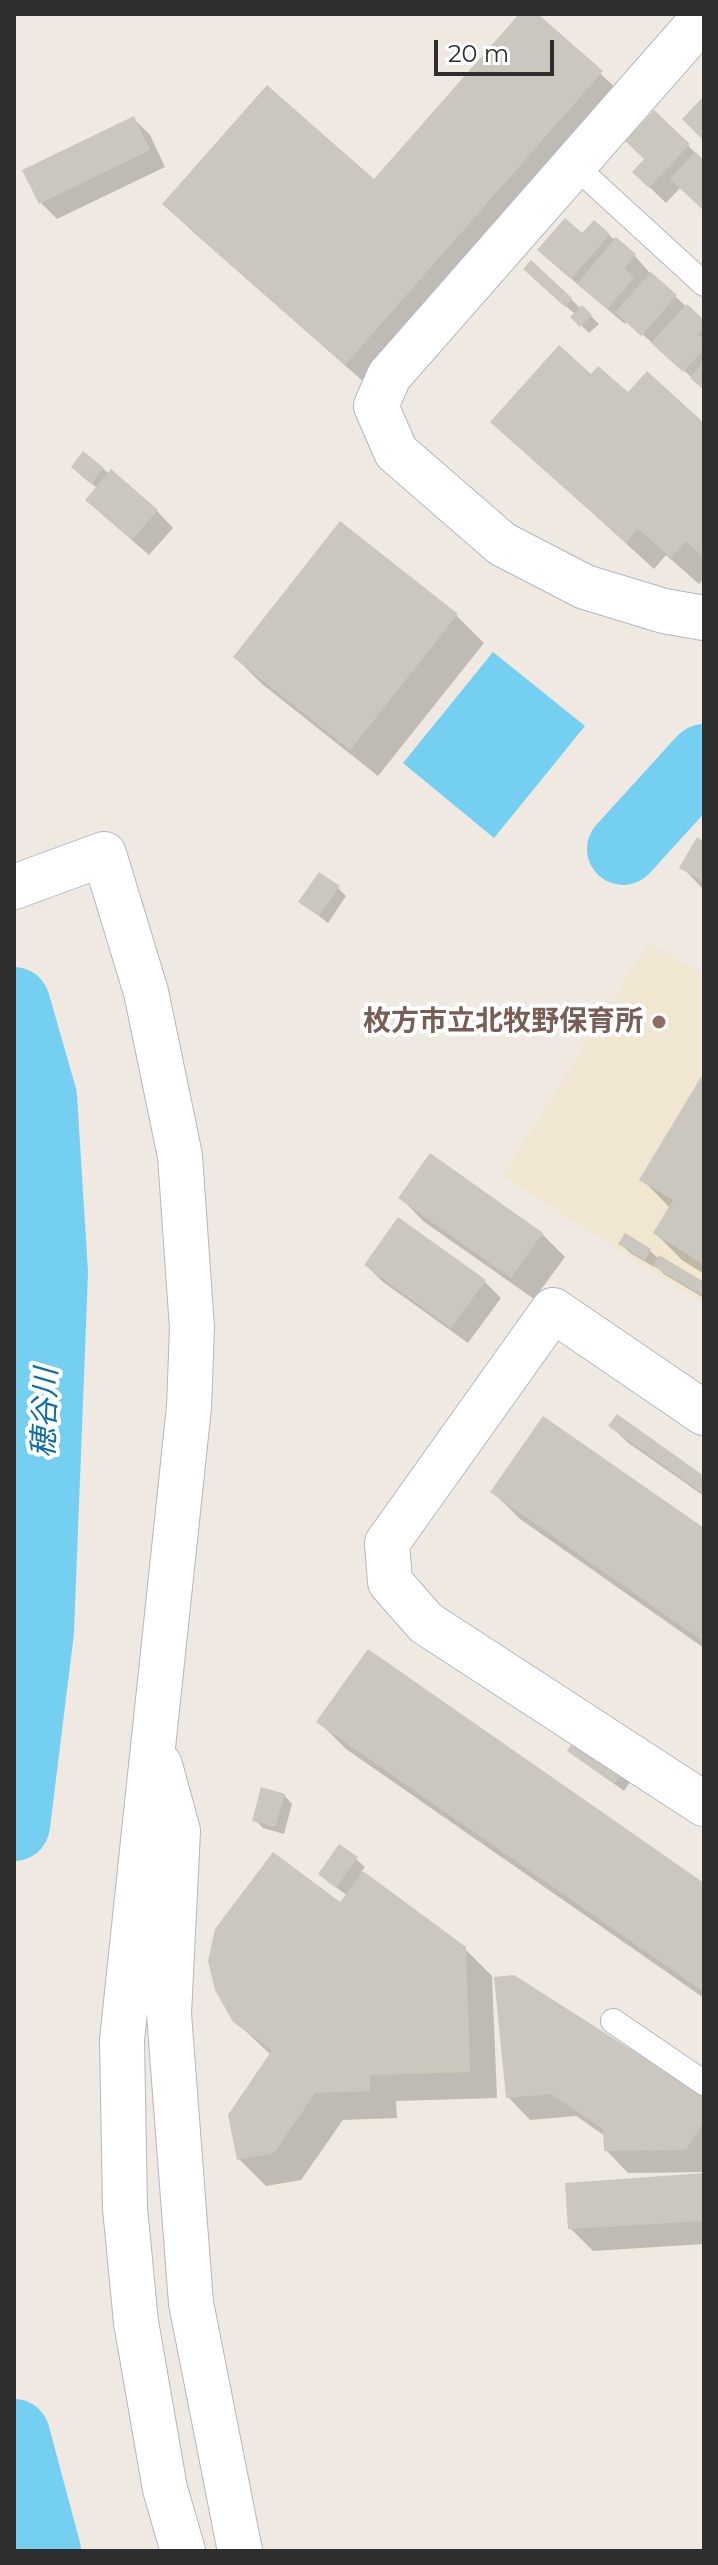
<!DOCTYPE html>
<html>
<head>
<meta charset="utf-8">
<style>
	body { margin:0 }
	#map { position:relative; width:718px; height:2565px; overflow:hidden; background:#efe9e1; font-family:Montserrat,sans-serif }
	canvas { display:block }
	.frame { position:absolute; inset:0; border:16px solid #2e2e2e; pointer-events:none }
	.scale { position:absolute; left:434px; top:40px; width:120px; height:36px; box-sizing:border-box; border:4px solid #2e2e2e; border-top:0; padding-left:10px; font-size:24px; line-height:28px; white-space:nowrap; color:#2e2e2e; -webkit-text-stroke:6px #fff; paint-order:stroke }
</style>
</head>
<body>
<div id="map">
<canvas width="718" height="2565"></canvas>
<div class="frame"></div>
<div class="scale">20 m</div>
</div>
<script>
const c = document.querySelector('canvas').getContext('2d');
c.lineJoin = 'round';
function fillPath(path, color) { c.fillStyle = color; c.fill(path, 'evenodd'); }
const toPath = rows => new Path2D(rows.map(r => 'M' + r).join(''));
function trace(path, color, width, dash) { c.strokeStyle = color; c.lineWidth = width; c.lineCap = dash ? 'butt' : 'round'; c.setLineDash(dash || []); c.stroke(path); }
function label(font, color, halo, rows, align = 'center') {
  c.font = font + ' Montserrat,"Noto Sans JP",sans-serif'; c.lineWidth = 8; c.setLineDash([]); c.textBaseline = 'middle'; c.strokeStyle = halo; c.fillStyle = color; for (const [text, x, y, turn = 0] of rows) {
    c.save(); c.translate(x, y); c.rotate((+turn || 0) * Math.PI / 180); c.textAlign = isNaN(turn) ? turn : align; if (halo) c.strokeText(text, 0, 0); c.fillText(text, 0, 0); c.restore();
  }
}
fillPath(toPath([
	[649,942,704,975,704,1304,503,1176]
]), '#f0e6d1');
fillPath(toPath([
	[493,652,585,726,494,838,403,763]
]), '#75cff0');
fillPath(toPath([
	[522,14,535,14,628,99,373,390,192,231,165,204,374,182],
	[654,113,704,161,704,209,681,187,666,203,634,172,646,160],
	[133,118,150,135,165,167,57,219,41,203],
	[594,223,634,255,650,273,704,323,704,388,627,321,625,324,556,266],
	[533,277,571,299,581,309,582,307,599,324,589,333,573,317,575,314],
	[591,376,628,395,704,425,704,578,699,584,666,555,654,569,493,422],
	[84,454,157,511,173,528,149,555,104,516,97,488,81,475],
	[457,616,484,643,378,776,262,684,235,657],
	[704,844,704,890,682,867],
	[338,888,346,896,328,923,301,902],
	[704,1076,704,1274,682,1260,655,1233,670,1208,642,1179],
	[401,1198,542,1234,565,1257,534,1299,423,1221],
	[399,1220,485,1282,501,1298,468,1343,383,1282,366,1265],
	[625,1236,650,1251,659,1259,704,1284,704,1298,664,1274,655,1265,654,1267,629,1252,621,1244],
	[611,1426,704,1478,704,1496,627,1442],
	[493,1492,704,1530,704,1648,520,1519],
	[319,1722,704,1886,704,1998,346,1749],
	[576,1742,630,1782,624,1791,569,1751],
	[284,1795,292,1804,284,1834,263,1828,255,1820],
	[356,1859,365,1867,361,1872,464,1948,492,1976,497,2098,396,2101,397,2118,343,2120,301,2180,266,2186,239,2159,271,2055,235,2021,340,1904,347,1895,328,1882],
	[513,1977,704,2098,704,2172,628,2173,606,2150,605,2136,576,2116,530,2120,508,2097],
	[704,2175,704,2244,593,2251,570,2228]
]), '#0003');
trace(toPath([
	[623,849,704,760],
	[14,1003,41,1097,52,1273,38,1631,14,1825],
	[14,2435,45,2551]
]), '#75cff0', 72);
fillPath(toPath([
	[519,14,538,14,603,71,345,365,162,204,267,85,374,179],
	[704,96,704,141,682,119],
	[654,110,690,144,649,188,632,172,644,159,625,141],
	[134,116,150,150,39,204,22,170],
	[695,152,704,160,703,210,670,179],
	[565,218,582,233,594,220,610,234,571,279,537,250],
	[616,237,636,254,624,268,634,278,607,309,577,284],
	[531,260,572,298,565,307,523,269],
	[651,272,677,295,641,336,615,312],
	[687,304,704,320,704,327,697,334,704,340,704,349,683,372,651,343],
	[582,305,592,315,580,327,570,317],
	[559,345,591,374,598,366,628,392,647,371,704,423,704,558,686,541,671,558,638,529,626,543,490,422],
	[704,361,704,390,690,378],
	[83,451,104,468,91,484,71,467],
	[111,469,158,510,132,540,85,500],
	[340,521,458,614,350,750,233,657],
	[697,837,704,842,704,882,679,868],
	[319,872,340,886,319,916,298,902],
	[704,1072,704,1265,653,1233,673,1200,639,1180],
	[430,1153,543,1233,511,1278,398,1198],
	[398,1217,486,1280,451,1328,364,1265],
	[625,1233,651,1249,645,1260,618,1244],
	[659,1255,704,1282,704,1296,653,1266],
	[617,1414,704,1476,704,1494,608,1426],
	[543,1416,704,1528,704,1642,490,1492],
	[368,1649,704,1883,704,1992,316,1722],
	[575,1739,623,1772,614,1784,567,1751],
	[261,1787,285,1794,275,1827,252,1821],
	[339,1844,358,1857,336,1888,318,1874],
	[273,1852,340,1902,363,1871,466,1947,470,2072,370,2075,370,2091,315,2093,274,2153,237,2160,228,2115,272,2050,233,2022,215,1990,208,1961,215,1929],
	[514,1975,704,2096,704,2121,686,2150,604,2151,603,2129,551,2094,506,2098,494,1977],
	[704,2173,704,2221,568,2229,565,2183]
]), '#cbc7bf');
const lane = toPath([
	[574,165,704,284],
	[613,2021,704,2083]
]);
const street = toPath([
	[704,17,389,376,376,406,396,452,502,544,585,587,664,611,704,618],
	[14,887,104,854,146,992,180,1156,192,1328,189,1407,122,2040,125,2208,136,2322,165,2489,183,2551],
	[704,1413,553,1310,387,1543,390,1582,426,1623,704,1804],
	[160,1765,178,1831,169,2014,191,2303,240,2551]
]);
trace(lane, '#b4b7c1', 26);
trace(street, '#b4b7c1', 46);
trace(lane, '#fff', 24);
trace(street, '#fff', 44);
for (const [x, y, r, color] of [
	[659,1022,8,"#8d6e63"]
]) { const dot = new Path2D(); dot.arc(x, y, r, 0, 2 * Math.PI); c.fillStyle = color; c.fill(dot); trace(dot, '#fff', 3); }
label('bold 28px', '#785e54', '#fff', [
	["枚方市立北牧野保育所",643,1022]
], 'right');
label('italic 30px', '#0d6fa3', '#fff', [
	["穂谷川",46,1413,-88]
]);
</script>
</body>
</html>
